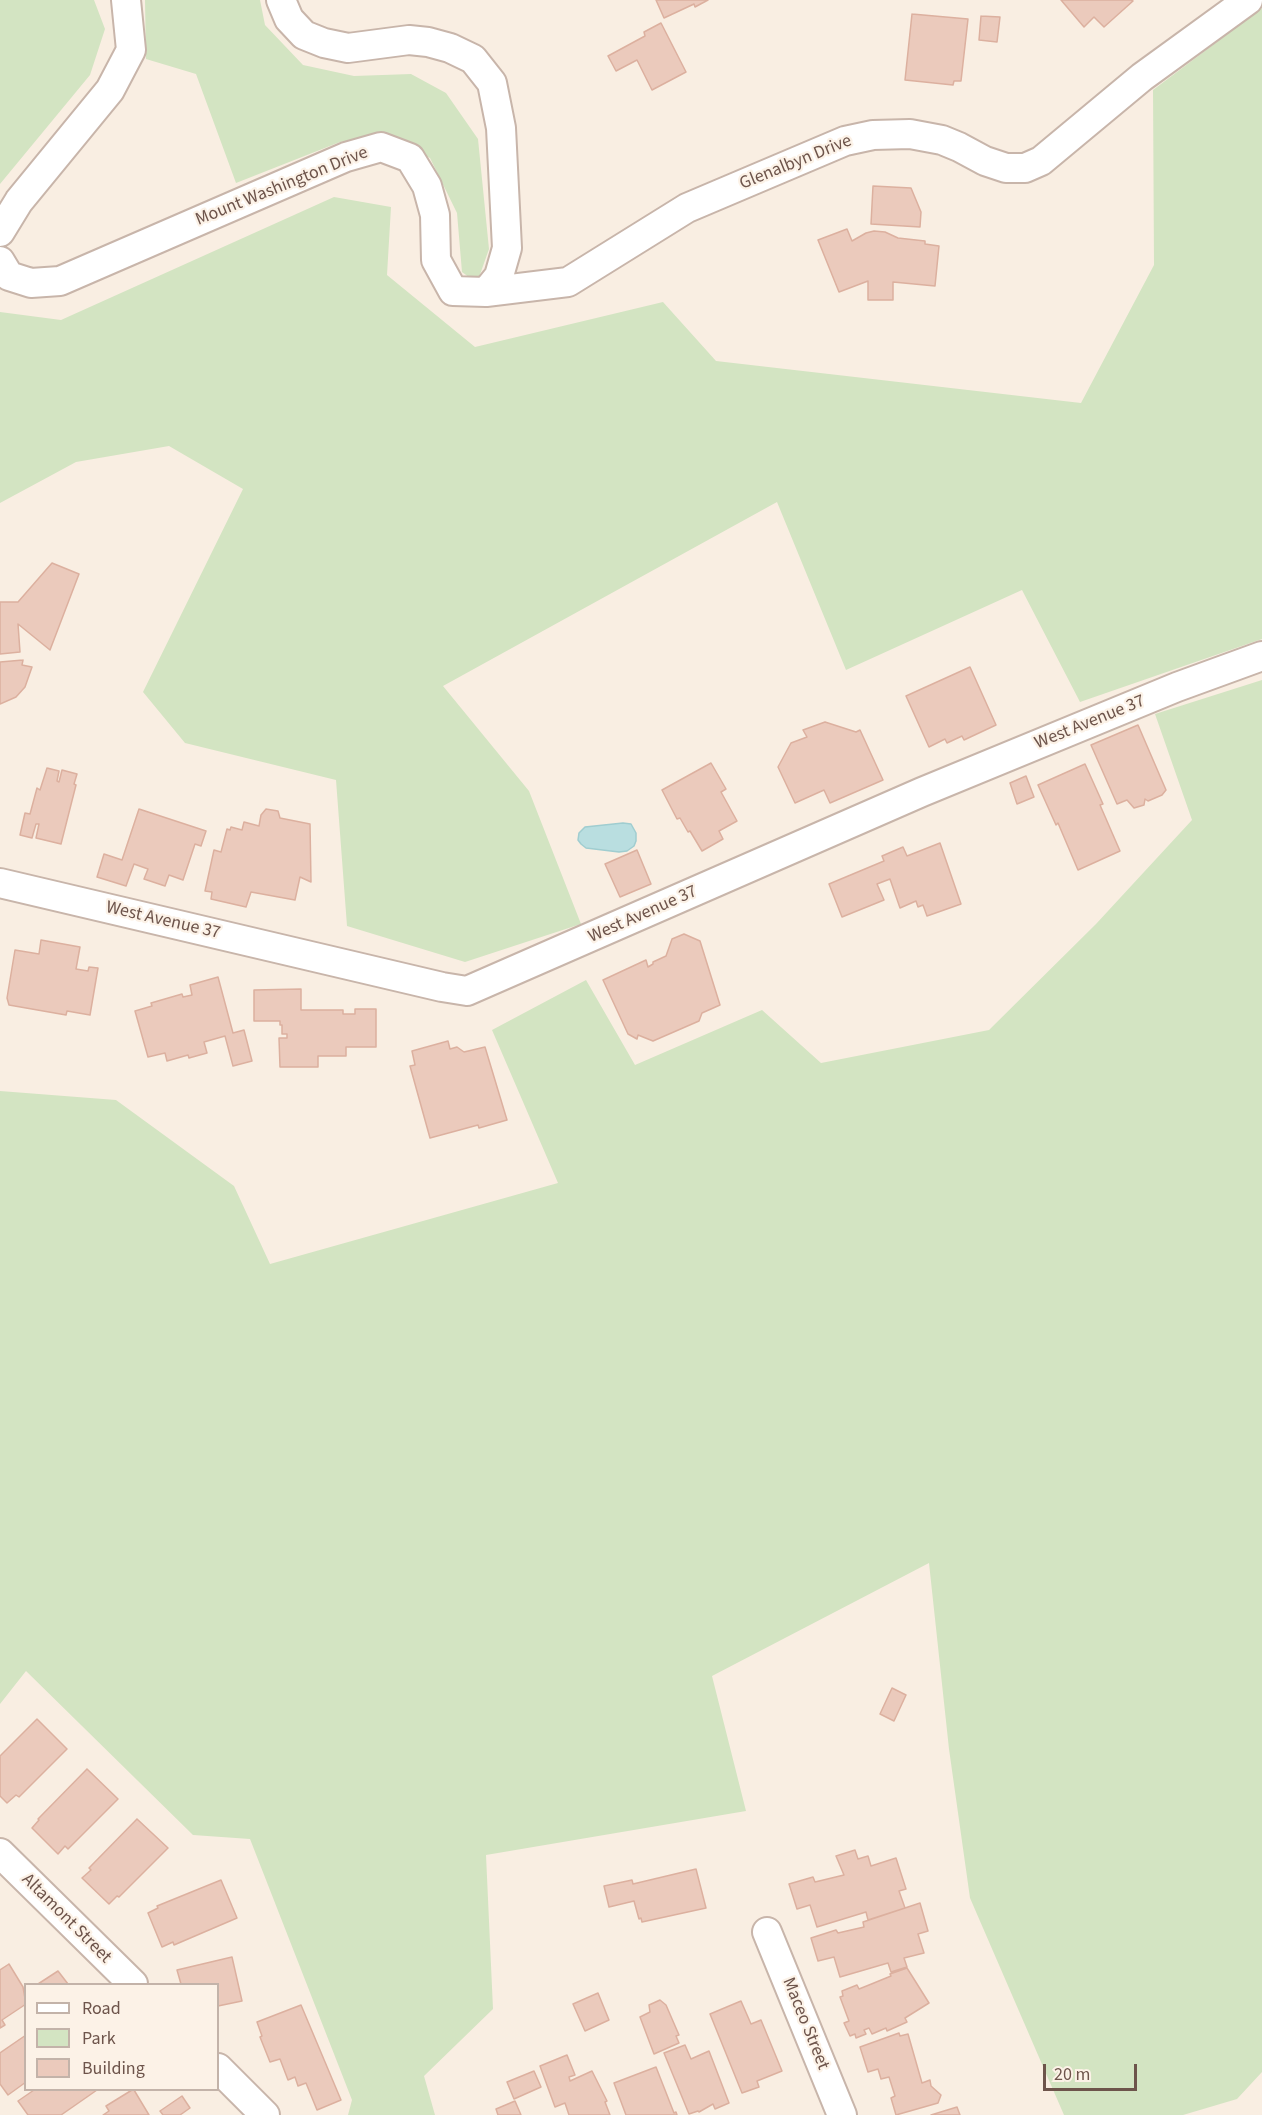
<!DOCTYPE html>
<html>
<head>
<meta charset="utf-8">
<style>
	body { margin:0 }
	#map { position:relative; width:1262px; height:2115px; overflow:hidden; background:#f9eee2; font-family:"Source Sans 3",sans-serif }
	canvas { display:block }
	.legend { position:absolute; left:24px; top:1983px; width:195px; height:108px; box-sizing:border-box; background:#fcf2e7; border:2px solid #c3b3a9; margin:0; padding:8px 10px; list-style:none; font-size:18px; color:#6d544b }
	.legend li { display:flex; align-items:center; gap:12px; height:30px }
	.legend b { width:30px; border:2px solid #c3b3a9 }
	.scale { position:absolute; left:1043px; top:2064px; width:94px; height:27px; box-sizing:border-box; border:3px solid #6d544b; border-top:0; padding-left:8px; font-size:18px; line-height:21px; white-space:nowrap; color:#6d544b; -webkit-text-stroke:4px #fcf2e7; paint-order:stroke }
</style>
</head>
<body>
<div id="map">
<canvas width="1262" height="2115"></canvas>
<ul class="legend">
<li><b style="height:8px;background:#fff"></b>Road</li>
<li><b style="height:16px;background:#d3e4c2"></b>Park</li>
<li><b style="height:16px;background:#ebcabc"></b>Building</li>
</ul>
<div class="scale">20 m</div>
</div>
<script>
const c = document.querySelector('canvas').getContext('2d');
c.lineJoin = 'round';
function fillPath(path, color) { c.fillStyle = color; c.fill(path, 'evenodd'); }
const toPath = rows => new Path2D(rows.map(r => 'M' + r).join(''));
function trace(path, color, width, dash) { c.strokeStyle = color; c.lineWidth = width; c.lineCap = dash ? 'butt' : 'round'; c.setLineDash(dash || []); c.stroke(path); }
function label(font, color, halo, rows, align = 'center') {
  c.font = font + ' "Source Sans 3",sans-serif'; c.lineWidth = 4.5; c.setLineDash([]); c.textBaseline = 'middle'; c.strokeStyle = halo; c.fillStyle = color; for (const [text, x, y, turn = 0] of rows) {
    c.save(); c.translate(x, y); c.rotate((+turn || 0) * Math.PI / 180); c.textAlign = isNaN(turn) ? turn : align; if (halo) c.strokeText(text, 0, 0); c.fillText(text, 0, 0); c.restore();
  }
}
fillPath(toPath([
	[0,0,94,0,105,29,90,75,0,184],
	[145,0,260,0,265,25,303,65,354,76,411,74,446,93,478,139,489,249,477,283,462,272,457,213,430,158,379,135,340,142,236,183,196,74,146,59],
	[1262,8,1262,639,1080,702,1022,590,846,670,777,502,443,686,529,791,581,924,465,962,347,926,336,780,185,743,143,692,243,489,169,446,76,462,0,503,0,312,61,320,334,197,391,207,387,275,475,347,663,302,716,361,1081,403,1154,265,1153,90],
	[1262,680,1262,2072,1237,2099,1183,2115,1064,2115,970,1898,949,1749,929,1563,712,1676,746,1811,486,1855,493,2009,424,2076,435,2115,348,2115,352,2100,250,1839,193,1835,26,1671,0,1704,0,1091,116,1100,234,1186,270,1264,558,1183,492,1030,586,980,635,1065,762,1010,821,1063,989,1030,1096,924,1192,820,1155,714]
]), '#d3e4c2');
const water = toPath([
	[623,823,631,824,636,833,636,841,634,846,627,851,619,852,586,848,581,844,578,840,579,833,585,827,623,823]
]);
fillPath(water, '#b9dee0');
trace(water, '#a0cdd0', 1.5);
const building = toPath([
	[656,0,708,0,695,7,694,4,664,18,656,0],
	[1061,0,1131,0,1133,1,1104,27,1094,17,1084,27,1061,0],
	[912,14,968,19,961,81,954,81,953,85,905,80,912,14],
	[981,16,1000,17,997,42,979,40,981,16],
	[661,23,686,72,652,90,637,60,616,71,608,56,645,36,644,32,661,23],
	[873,186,911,188,921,212,920,227,871,224,873,186],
	[847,229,852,241,866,233,874,231,885,232,898,238,925,241,925,244,939,246,935,286,893,282,893,300,868,300,868,281,839,292,818,240,847,229],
	[52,563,79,574,50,650,18,624,20,652,0,654,0,602,18,602,52,563],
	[23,660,22,665,32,667,25,687,16,697,0,704,0,662,23,660],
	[970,667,996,725,964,740,962,736,947,743,945,739,929,747,906,696,970,667],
	[825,722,856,732,860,730,883,780,830,803,824,790,795,803,778,767,791,743,807,737,803,730,825,722],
	[1138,725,1166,790,1162,795,1148,801,1145,799,1144,805,1134,808,1127,800,1117,804,1091,745,1138,725],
	[711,763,726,789,721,792,737,821,719,831,723,839,702,851,690,831,688,832,680,818,677,819,662,790,711,763],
	[1085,764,1103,804,1100,805,1120,851,1078,870,1058,823,1056,825,1038,785,1085,764],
	[47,768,59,771,57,781,59,782,62,770,77,774,74,784,76,785,61,844,36,838,39,824,36,824,32,838,20,835,25,813,30,814,37,788,40,790,47,768],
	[1026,776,1034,797,1017,804,1010,783,1026,776],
	[139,809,206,831,201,846,195,844,183,880,169,875,165,886,144,879,148,869,134,864,126,886,97,877,104,854,122,860,139,809],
	[266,809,278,811,280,818,310,824,311,882,300,877,295,900,251,892,246,907,211,899,212,892,205,891,214,850,221,852,227,829,230,830,231,827,242,830,244,822,259,826,261,815,266,809],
	[940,843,961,904,927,916,923,905,918,907,916,901,900,908,890,879,877,884,884,900,842,917,829,884,884,861,882,856,903,847,907,856,940,843],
	[637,850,651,884,620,897,605,864,637,850],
	[684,934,700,941,720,1005,702,1013,699,1021,653,1041,638,1035,637,1039,628,1034,603,980,646,960,648,967,653,964,653,962,666,956,672,939,684,934],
	[41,940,80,947,76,969,88,971,89,967,98,968,90,1015,67,1011,66,1015,9,1005,7,998,15,950,39,954,41,940],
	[218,977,233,1033,244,1030,252,1061,233,1066,225,1036,204,1042,207,1053,189,1058,188,1055,167,1061,165,1053,148,1057,135,1011,152,1006,151,1003,182,994,183,997,192,995,190,985,218,977],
	[301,989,301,1010,343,1010,343,1014,355,1014,355,1009,376,1009,376,1047,346,1047,346,1056,318,1056,318,1067,280,1067,279,1038,287,1038,287,1034,282,1034,282,1025,280,1025,280,1021,254,1021,254,990,301,989],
	[448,1041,450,1049,457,1047,464,1052,485,1047,507,1120,479,1128,478,1125,430,1138,410,1066,415,1065,412,1051,448,1041],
	[892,1688,906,1695,894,1721,880,1714,892,1688],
	[37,1719,67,1749,19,1797,16,1795,7,1803,0,1796,0,1756,37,1719],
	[87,1769,118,1799,68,1849,65,1846,58,1854,32,1828,39,1820,38,1819,87,1769],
	[137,1819,168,1848,119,1897,117,1896,109,1904,82,1878,91,1870,89,1868,137,1819],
	[855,1850,858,1859,868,1856,871,1866,896,1858,906,1889,899,1891,905,1908,868,1920,866,1912,817,1927,810,1905,797,1909,789,1884,813,1877,815,1882,844,1875,836,1856,855,1850],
	[696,1869,706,1908,642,1922,641,1918,639,1919,634,1901,609,1907,604,1886,632,1880,633,1884,696,1869],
	[221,1880,237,1918,174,1945,173,1942,162,1947,148,1913,158,1908,157,1906,221,1880],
	[920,1903,928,1931,918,1934,924,1953,904,1958,907,1967,891,1972,888,1963,840,1977,834,1957,818,1961,811,1938,836,1930,838,1933,864,1927,863,1922,920,1903],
	[232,1957,242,2001,218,2006,218,1984,181,1984,177,1970,232,1957],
	[9,1964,23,1987,26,2004,2,2020,5,2025,0,2028,0,1970,9,1964],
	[907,1968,929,2003,905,2018,907,2022,887,2031,886,2028,872,2034,869,2028,864,2030,866,2034,856,2038,855,2034,850,2036,844,2023,849,2021,840,1997,843,1996,842,1991,857,1985,859,1989,869,1985,891,1976,890,1974,907,1968],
	[58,1971,68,1984,38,1984,58,1971],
	[598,1993,609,2020,585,2031,573,2004,598,1993],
	[660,2000,666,2005,679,2035,676,2036,679,2043,654,2054,640,2017,650,2012,649,2005,660,2000],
	[741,2001,751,2024,761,2020,782,2071,757,2081,759,2087,742,2093,710,2014,741,2001],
	[301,2005,341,2100,317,2110,306,2083,298,2086,295,2077,288,2080,280,2059,270,2062,260,2037,262,2036,257,2022,301,2005],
	[899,2033,900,2036,908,2034,922,2083,930,2080,931,2086,941,2095,938,2103,896,2115,891,2098,895,2096,889,2077,881,2079,878,2069,868,2072,860,2047,899,2033],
	[26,2035,26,2082,8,2095,0,2084,0,2053,26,2035],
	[685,2045,691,2059,709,2051,729,2103,715,2109,713,2104,699,2112,698,2111,689,2114,664,2053,685,2045],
	[567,2055,575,2075,569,2077,570,2081,592,2071,607,2101,605,2102,610,2115,569,2115,565,2103,555,2107,540,2066,567,2055],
	[656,2067,674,2113,676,2112,677,2115,626,2115,614,2083,656,2067],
	[534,2071,541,2087,514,2099,507,2082,534,2071],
	[34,2090,97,2090,61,2115,28,2115,18,2101,34,2090],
	[132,2090,134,2090,149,2115,103,2115,109,2111,106,2106,132,2090],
	[182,2096,190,2108,180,2115,163,2115,160,2111,182,2096],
	[515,2101,521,2115,498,2115,496,2109,515,2101],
	[957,2107,960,2115,931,2115,957,2107]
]);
fillPath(building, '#ebcabc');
trace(building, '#dcb09f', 1.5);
const street = toPath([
	[0,232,19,201,110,90,131,50,126,0],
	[0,261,9,276,31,283,60,281,346,157,381,147,410,158,427,186,435,215,436,260,453,291,486,292,499,276,507,248,501,128,492,83,473,59,450,48,428,42,409,40,348,48,324,43,304,35,289,19,281,0],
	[486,292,568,282,687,208,845,141,873,135,910,134,942,140,959,147,985,161,1006,168,1025,168,1041,161,1142,77,1248,0],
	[0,883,442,987,467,991,922,792,1177,687,1262,656],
	[0,1853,133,1984],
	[767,1932,842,2115],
	[218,2068,265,2115]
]);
trace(street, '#c8b5aa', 32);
trace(street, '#fff', 28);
label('18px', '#6d544b', '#fcf2e7', [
	["Glenalbyn Drive",796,163,-22],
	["Mount Washington Drive",282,187,-22],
	["West Avenue 37",1090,723,-22],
	["West Avenue 37",643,915,-24],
	["West Avenue 37",163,921,13],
	["Altamont Street",66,1919,45],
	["Maceo Street",805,2024,68]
]);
</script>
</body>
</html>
